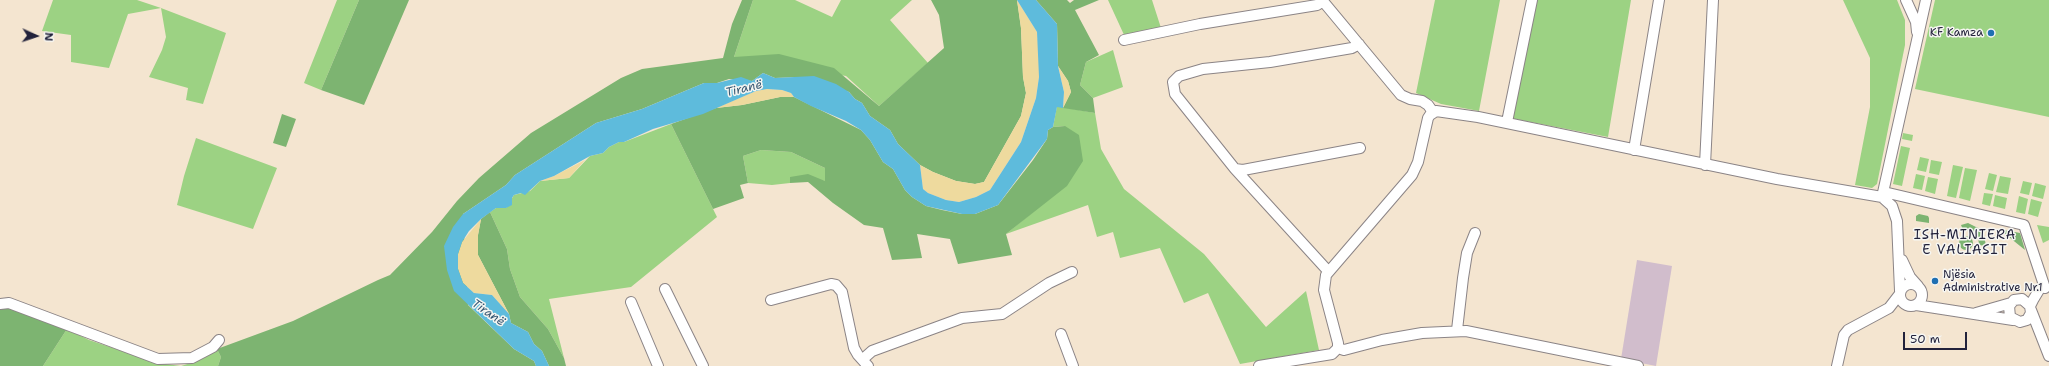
<!DOCTYPE html>
<html>
<head>
<meta charset="utf-8">
<style>
	body { margin:0 }
	#map { position:relative; width:2049px; height:366px; overflow:hidden; background:#f4e5d0; font-family:"Shantell Sans",sans-serif }
	canvas { display:block }
	.north { position:absolute; left:16px; top:16px; width:40px; height:40px; -webkit-text-stroke:3px #f6f6f2; paint-order:stroke; rotate:93deg; font-size:11px; font-weight:700; line-height:16px; text-align:center; color:#22223b }
	.north::after { content:''; display:block; margin:auto; width:14px; height:18px; background:#22223b; clip-path:polygon(50% 0,100% 100%,50% 72%,0 100%) }
	.scale { position:absolute; left:1903px; top:332px; width:64px; height:18px; box-sizing:border-box; border:2px solid #22223b; border-top:0; padding-left:5px; font-size:12px; line-height:14px; white-space:nowrap; color:#22223b; -webkit-text-stroke:3px #f6f6f2; paint-order:stroke }
</style>
</head>
<body>
<div id="map">
<canvas width="2049" height="366"></canvas>
<div class="north">N</div>
<div class="scale">50 m</div>
</div>
<script>
const c = document.querySelector('canvas').getContext('2d');
c.lineJoin = 'round';
function fillPath(path, color) { c.fillStyle = color; c.fill(path, 'evenodd'); }
const toPath = rows => new Path2D(rows.map(r => 'M' + r).join(''));
function trace(path, color, width, dash) { c.strokeStyle = color; c.lineWidth = width; c.lineCap = dash ? 'butt' : 'round'; c.setLineDash(dash || []); c.stroke(path); }
function label(font, color, halo, rows, align = 'center') {
  c.font = font + ' "Shantell Sans",sans-serif'; c.lineWidth = 3; c.setLineDash([]); c.textBaseline = 'middle'; c.strokeStyle = halo; c.fillStyle = color; for (const [text, x, y, turn = 0] of rows) {
    c.save(); c.translate(x, y); c.rotate((+turn || 0) * Math.PI / 180); c.textAlign = isNaN(turn) ? turn : align; if (halo) c.strokeText(text, 0, 0); c.fillText(text, 0, 0); c.restore();
  }
}
fillPath(toPath([
	[1637,260,1672,266,1656,366,1621,359]
]), '#d1bdcc');
fillPath(toPath([
	[53,0,137,0,161,8,226,33,203,104,186,100,188,88,149,77,162,50,166,37,161,8,128,14,109,68,71,62,71,35,42,31],
	[337,0,359,0,321,90,304,83],
	[753,0,795,0,832,17,841,0,912,0,890,20,928,63,879,106,846,76,734,57],
	[1108,0,1152,0,1161,28,1125,37],
	[1435,0,1500,0,1479,111,1441,104,1416,93],
	[1536,0,1631,0,1608,137,1510,118],
	[1843,0,1897,0,1905,20,1905,45,1877,184,1872,188,1855,185,1870,107,1870,58],
	[1935,0,2049,0,2049,117,1915,89],
	[1113,50,1123,87,1093,98,1080,85,1086,62],
	[1057,106,1095,113,1101,149,1124,189,1204,254,1266,327,1306,291,1319,350,1240,364,1208,293,1184,303,1160,248,1120,258,1113,232,1097,237,1088,205,1006,234,1034,211,1065,126,1053,127],
	[671,124,717,217,631,287,549,299,564,358,548,329,520,297,510,269,507,249,490,212,496,208,506,208,514,195,530,191,540,181,569,178,590,156,603,153,609,147,619,142,624,142],
	[1903,133,1913,135,1912,141,1902,139],
	[196,138,277,168,253,229,177,205,184,176],
	[1901,146,1910,148,1902,186,1893,184],
	[761,150,791,152,825,168,825,181,790,177,790,183,772,185,748,183,743,156],
	[1920,157,1929,159,1926,172,1917,170],
	[1931,160,1942,162,1939,175,1929,173],
	[1953,165,1963,167,1956,198,1947,196],
	[1965,168,1977,170,1970,201,1959,198],
	[1989,173,1997,175,1993,191,1985,189],
	[1916,174,1925,176,1922,190,1913,188],
	[2000,176,2011,178,2008,194,1996,192],
	[1928,177,1938,179,1935,194,1925,191],
	[2023,181,2032,183,2029,195,2020,193],
	[2035,183,2046,186,2043,199,2032,196],
	[1984,193,1993,194,1990,206,1982,204],
	[1995,195,2007,198,2005,209,1993,206],
	[2019,196,2028,199,2025,214,2016,212],
	[2031,199,2042,202,2038,217,2028,214],
	[2037,225,2049,227,2049,240,2043,243],
	[67,329,89,340,158,363,181,366,197,361,217,349,221,357,218,366,43,366]
]), '#9cd283');
fillPath(toPath([
	[359,0,409,0,364,105,321,90],
	[742,0,753,0,734,57,779,54,834,68,879,106,944,48,939,15,931,0,1017,0,1021,28,1023,77,1026,93,1021,116,984,182,975,184,956,181,933,172,920,165,898,144,890,130,870,116,862,103,855,99,849,92,799,77,775,78,763,73,752,81,729,79,717,83,704,83,642,109,596,123,515,175,506,185,463,214,468,305,514,349,534,361,536,366,218,366,221,357,217,349,293,321,378,280,390,275,432,232,457,201,479,178,531,133,621,78,642,69,723,58,732,24],
	[1036,0,1067,0,1070,3,1074,0,1099,0,1075,10,1099,55,1086,62,1080,85,1093,98,1095,113,1063,108,1071,92,1068,81,1058,66,1057,24],
	[780,97,794,97,861,130,870,140,883,162,893,169,905,190,912,197,926,206,942,210,962,214,975,214,998,205,1033,160,1047,139,1048,130,1053,127,1065,126,1079,135,1083,161,1067,186,1006,234,1012,255,958,264,950,239,917,234,922,258,892,260,883,228,864,225,833,203,808,182,790,183,790,177,808,174,825,181,825,168,791,152,761,150,743,156,748,183,740,185,744,198,713,209,671,124,716,108,742,105],
	[282,114,296,119,286,147,273,143],
	[490,212,507,249,510,269,520,297,548,329,564,358,566,366,549,366,542,351,534,344,528,332,511,323,509,314,478,255,478,235,481,219],
	[1919,214,1928,216,1929,218,1929,223,1916,221,1916,216],
	[1968,223,1980,229,1984,235,1986,246,1979,245,1978,236,1973,231,1963,230,1961,225],
	[1999,229,2020,233,2025,250],
	'1959 243a7 7 0 1 1 14 0a7 7 0 1 1-14 0Z',
	[8,307,67,329,43,366,0,366,0,308]
]), '#7db471');
fillPath(toPath([
	[1017,0,1037,32,1039,52,1039,77,1036,98,1021,142,990,190,976,197,959,202,946,200,928,193,923,189,920,165,933,172,956,181,975,184,984,182,1021,116,1026,93,1023,77,1021,28],
	[1058,66,1068,81,1071,92,1063,108,1064,92],
	[767,89,782,90,791,93,794,97,780,97,742,105,716,108,756,91],
	[585,160,569,178,540,181,554,176],
	[481,219,478,235,478,255,509,314,492,295,474,293,463,283,458,269,458,254,462,242]
]), '#eeda9e');
fillPath(toPath([
	[1017,0,1036,0,1057,24,1058,66,1064,92,1063,108,1057,107,1053,127,1048,130,1047,139,998,205,975,214,962,214,926,206,912,197,905,190,893,169,883,162,870,140,861,130,846,121,811,106,794,97,791,93,782,90,767,89,756,91,703,114,653,129,624,142,619,142,609,147,603,153,590,156,554,176,540,181,525,195,521,193,514,195,512,198,512,205,506,208,496,208,481,219,469,231,462,242,458,254,458,269,463,283,474,293,492,295,509,314,511,323,528,332,534,344,542,351,549,366,536,366,534,361,514,349,454,291,447,270,444,246,453,227,463,214,506,185,515,175,596,123,642,109,704,83,717,83,741,77,752,81,763,73,775,78,814,76,836,84,849,92,855,99,862,103,870,116,890,130,898,144,920,165,923,189,928,193,946,200,959,202,976,197,990,190,1021,142,1036,98,1039,77,1037,32]
]), '#5ebbdc');
const minor = toPath([
	[1322,0,1401,95,1410,99,1422,101,1428,105,1433,112],
	[1906,0,1916,22,1917,32],
	[1124,40,1200,24,1317,5,1323,1],
	[1507,122,1532,0],
	[1634,150,1659,0],
	[1705,165,1713,0],
	[1235,169,1243,170,1360,148],
	[1884,192,2024,225,2045,288],
	[1882,197,1926,0],
	[1902,260,1910,277,1918,286],
	[1328,271,1235,169,1175,94,1173,82,1179,76,1203,69,1270,62,1352,48,1359,44],
	'1900 295a11 11 0 1 1 22 0a11 11 0 1 1-22 0Z',
	[665,289,703,366],
	[771,300,831,284,836,285,842,292,854,348,858,355,868,366],
	[631,302,658,366],
	[0,304,9,303,158,359,192,358,213,347,219,340],
	[1916,305,2013,320],
	[2030,306,2022,299,2014,300,2009,306,2010,317,2020,322,2027,320,2031,313,2030,306,2033,300,2039,290],
	[2031,310,2049,356],
	[1976,313,2011,303],
	[1457,330,1463,278,1467,253,1475,233],
	[1061,334,1073,366],
	[1338,348,1344,350,1382,340,1422,333,1466,331,1638,366],
	[863,359,872,351,962,318,1002,314,1049,283,1072,272],
	[1259,366,1332,354,1338,348,1338,343,1324,290,1326,275,1412,175,1418,162,1428,118,1430,115,1436,111,1478,117,1777,179,1882,197,1892,206,1897,221,1900,291],
	[1837,366,1844,335,1848,330,1889,308,1899,295]
]);
trace(minor, '#8b8486', 12);
trace(minor, '#fff', 10);
for (const [x, y, r, color] of [
	[1991,33,4,"#1f6fb2"],
	[1935,281,4,"#1f6fb2"]
]) { const dot = new Path2D(); dot.arc(x, y, r, 0, 2 * Math.PI); c.fillStyle = color; c.fill(dot); trace(dot, '#f6f6f2', 1.5); }
label('11px', '#22223b', '#f6f6f2', [
	["KF Kamza",1983,33],
	["Njësia",1943,275,"left"],
	["Administrative Nr.1",1943,288,"left"]
], 'right');
label('italic 12px', '#375873', '#f6f6f2', [
	["Tiranë",744,89,-14],
	["Tiranë",488,313,34]
]);
c.letterSpacing = '1px';
label('13px', '#22223b', '#f6f6f2', [
	["ISH-MINIERA",1965,236],
	["E VALIASIT",1965,251]
]);
c.letterSpacing = '0px';
</script>
</body>
</html>
